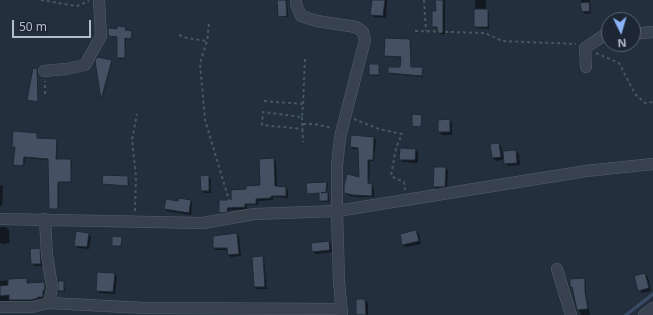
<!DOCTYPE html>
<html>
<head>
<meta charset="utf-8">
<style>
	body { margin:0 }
	#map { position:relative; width:653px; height:315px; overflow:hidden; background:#242f3e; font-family:"Noto Sans",sans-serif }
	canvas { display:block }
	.north { position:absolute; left:601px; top:12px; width:40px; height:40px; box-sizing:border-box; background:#1d2633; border:1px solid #59626f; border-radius:50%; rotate:175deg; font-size:11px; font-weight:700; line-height:16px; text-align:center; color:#b4bcc9 }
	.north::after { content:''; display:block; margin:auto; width:14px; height:18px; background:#8ab4f8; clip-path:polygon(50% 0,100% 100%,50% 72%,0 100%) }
	.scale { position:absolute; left:12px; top:20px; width:79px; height:18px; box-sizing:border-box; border:2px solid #b4bcc9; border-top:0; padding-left:5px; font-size:12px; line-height:14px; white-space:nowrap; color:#b4bcc9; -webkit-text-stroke:3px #1d2633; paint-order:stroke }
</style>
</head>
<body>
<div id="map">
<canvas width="653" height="315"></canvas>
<div class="north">N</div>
<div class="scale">50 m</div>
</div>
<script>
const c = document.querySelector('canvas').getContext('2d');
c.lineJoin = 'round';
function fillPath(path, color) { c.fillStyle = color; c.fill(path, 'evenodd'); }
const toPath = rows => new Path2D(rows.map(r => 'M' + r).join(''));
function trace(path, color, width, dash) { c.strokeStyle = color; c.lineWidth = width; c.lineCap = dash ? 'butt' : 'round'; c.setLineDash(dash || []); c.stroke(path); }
fillPath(toPath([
	[278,0,287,0,288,17,280,17,279,16],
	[373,0,387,0,386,18,374,17,371,14],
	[436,0,457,0,445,0,445,34,440,34,438,28,434,28,433,26,437,12],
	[475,0,486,0,486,10,489,12,489,29,477,28,475,27],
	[581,0,590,0,591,13,585,14,583,12],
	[125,28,126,31,132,33,131,39,126,39,125,59,119,59,118,58,118,38,109,35,118,30],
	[410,40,411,41,411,68,422,68,423,77,390,74,389,73,401,68,402,58,385,56],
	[96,61,112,62,102,99],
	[378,65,379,76,371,76,370,75],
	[37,70,38,71,38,102,28,100],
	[413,115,422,117,422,127,413,126],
	[450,120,452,123,452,135,442,135,439,132],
	[37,134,37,139,56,140,58,141,57,160,70,160,72,161,71,183,59,182,59,209,50,208,49,160,25,158,24,166,14,164,16,147,13,146],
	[352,136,374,138,376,140,374,161,370,161,369,185,374,187,374,197,356,197,347,195,345,193,360,178,360,149,353,149,351,147],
	[499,144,501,146,503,157,516,151,519,154,520,165,508,166,505,163,505,159,496,161,493,158,491,145],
	[415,150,418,152,418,163,403,162,400,159],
	[274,159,276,161,277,187,286,188,288,190,288,198,273,197,273,200,258,201,258,205,247,205,247,209,229,210,229,214,223,215,220,213,233,201,247,190,261,186],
	[445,168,448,170,447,189,437,189,434,187],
	[208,176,211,179,211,193,204,193,202,191],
	[128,177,129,186,103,184],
	[327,183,328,184,327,193,329,195,329,202,321,202,320,193,309,194,308,193],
	[0,185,3,186,2,206,0,206],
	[190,200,192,203,191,215,167,211,165,208,179,202],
	[0,227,6,227,9,230,10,243,2,244,0,242],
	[416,232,419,234,421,244,406,247,403,245],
	[88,234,91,237,89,249,78,248,75,245],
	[237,234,239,236,241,256,231,257,228,255,228,250,216,250,214,248],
	[121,238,122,239,122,247,113,245],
	[329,242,331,244,332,252,316,254,313,251],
	[39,249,42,252,43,266,35,266,32,264],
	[262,257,264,259,267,289,257,289,255,287],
	[114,274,117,277,115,294,99,293,97,290],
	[645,274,648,277,651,291,642,293,639,290],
	[26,279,29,284,44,283,46,285,47,290,46,293,45,293,45,299,40,299,40,300,34,302,0,301,0,281],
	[584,279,586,281,586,295,590,315,581,315,575,301,573,289,571,287],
	[64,282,65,292,60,292,59,291],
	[365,300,368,303,368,315,357,315]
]), '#0007');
trace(toPath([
	[626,315,653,294]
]), '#394c67', 3);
const building = toPath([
	[277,0,286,0,287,16,278,17,277,0],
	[372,0,385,0,383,16,370,15,372,0],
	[435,0,443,0,443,32,438,33,437,27,432,27,432,11,436,11,435,0],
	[589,2,590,11,582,12,580,3,589,2],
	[474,9,488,9,488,27,474,27,474,9],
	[117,26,126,27,125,30,132,31,131,39,125,38,125,58,117,58,117,37,108,36,108,28,117,29,117,26],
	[385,38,410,39,411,67,423,67,422,76,388,73,388,67,400,67,401,57,384,56,385,38],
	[97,57,112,60,101,100,95,61,97,57],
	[369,64,379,64,379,75,369,75,369,64],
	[33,68,37,69,38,102,27,100,33,68],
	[412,114,422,115,421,127,412,126,412,114],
	[450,119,450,132,438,132,438,120,450,119],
	[13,131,37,133,37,138,57,139,56,159,71,159,71,182,58,182,58,209,49,209,48,159,24,157,23,166,13,165,15,147,12,147,13,131],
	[351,135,374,137,373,160,368,160,368,183,372,184,372,196,353,195,344,193,344,186,347,174,359,177,358,148,350,147,351,135],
	[499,143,501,157,492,158,490,144,499,143],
	[400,148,416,149,415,160,399,160,400,148],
	[516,150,517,163,504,164,503,151,516,150],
	[274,158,275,186,286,187,286,196,271,196,271,198,256,199,256,204,245,204,245,207,227,208,228,212,219,213,219,200,231,200,231,190,246,189,246,186,260,185,259,159,274,158],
	[434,167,446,167,445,187,433,187,434,167],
	[103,175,128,176,128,186,102,184,103,175],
	[209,175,209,191,201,191,200,176,209,175],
	[327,182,326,192,321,193,328,192,328,201,319,201,319,193,307,194,306,183,327,182],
	[179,198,191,200,189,213,164,209,166,199,178,201,179,198],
	[416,230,419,241,402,245,400,234,416,230],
	[76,231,89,233,87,247,74,246,76,231],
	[237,233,239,254,228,255,227,248,213,248,213,236,237,233],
	[112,236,122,237,121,246,112,246,112,236],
	[329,241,330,250,312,252,311,243,329,241],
	[40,248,41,264,31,264,30,249,40,248],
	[263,256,265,287,254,287,252,257,263,256],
	[97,272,115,273,113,292,96,291,97,272],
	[645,273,649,288,638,291,634,276,645,273],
	[27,278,27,283,44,282,45,287,44,291,43,291,43,297,38,297,38,298,31,300,9,300,9,295,0,296,0,286,8,285,8,279,27,278],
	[585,278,585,292,588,309,577,310,572,287,570,287,570,279,585,278],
	[58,281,64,281,64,291,58,291,58,281],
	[356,299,365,299,366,315,356,315,356,299]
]);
fillPath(building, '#455162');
trace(building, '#1f2835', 1);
const minor = toPath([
	[296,0,296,4,301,16,317,21,356,27,363,32,365,40,340,137,337,166,337,211,339,281,342,315],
	[633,34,653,32],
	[586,67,585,48,606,34,609,34],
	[44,71,66,69,85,65,101,36,99,0],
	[0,219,203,223,254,214,337,211,586,171,653,164],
	[45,219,47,255,52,287,49,303],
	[557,269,571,315],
	[0,307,32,307,49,303,145,308,342,309],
	[644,315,653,308]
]);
trace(minor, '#565f6c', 12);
trace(toPath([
	[41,0,77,6,89,1],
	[424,0,426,31],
	[209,24,207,41,200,63,205,120,231,207],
	[415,31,485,33,502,41,576,44],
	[179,35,187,38,207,41],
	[596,53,619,63,635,94,645,103,653,102],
	[45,94,45,81],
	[264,101,303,104,302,117,263,112,262,125,303,129],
	[303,104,305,58],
	[302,117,303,142],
	[354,119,379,129,402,134,396,148,391,176,404,182,405,190],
	[303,124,314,124,333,128],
	[135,211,136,177,132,140,137,114]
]), '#44595c', 2, [3, 3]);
trace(minor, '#38414e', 11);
</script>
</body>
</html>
